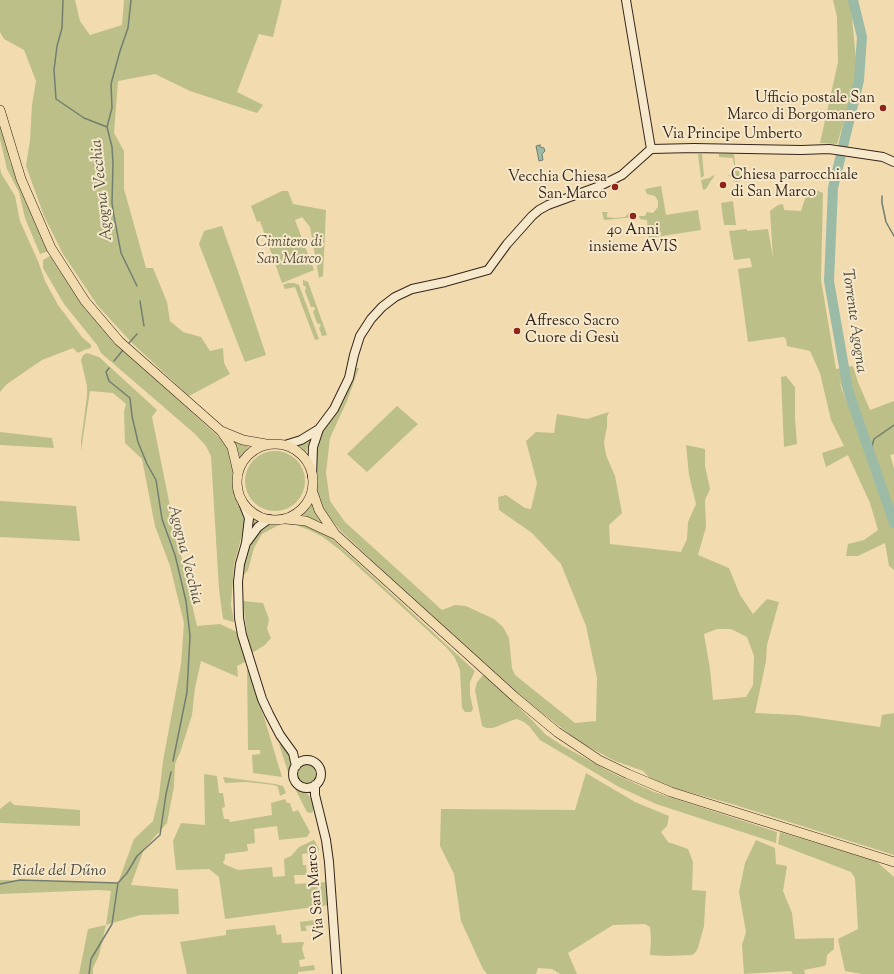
<!DOCTYPE html>
<html>
<head>
<meta charset="utf-8">
<style>
	body { margin:0 }
	canvas { display:block; background:#f1dbaf }
</style>
</head>
<body>
<canvas width="894" height="974"></canvas>
<script>
const c = document.querySelector('canvas').getContext('2d');
c.lineJoin = 'round';
function fillPath(path, color) { c.fillStyle = color; c.fill(path, 'evenodd'); }
const toPath = rows => new Path2D(rows.map(r => 'M' + r).join(''));
function trace(path, color, width, dash) { c.strokeStyle = color; c.lineWidth = width; c.lineCap = dash ? 'butt' : 'round'; c.setLineDash(dash || []); c.stroke(path); }
function label(font, color, halo, rows, align = 'center') {
  c.font = font + ' "Sorts Mill Goudy",serif'; c.lineWidth = 4; c.setLineDash([]); c.textBaseline = 'middle'; c.strokeStyle = halo; c.fillStyle = color; for (const [text, x, y, turn = 0] of rows) {
    c.save(); c.translate(x, y); c.rotate((+turn || 0) * Math.PI / 180); c.textAlign = isNaN(turn) ? turn : align; if (halo) c.strokeText(text, 0, 0); c.fillText(text, 0, 0); c.restore();
  }
}
fillPath(toPath([
	[0,0,75,0,80,21,90,35,122,25,124,0,282,0,273,37,259,34,237,92,263,105,257,113,190,91,155,74,118,81,114,133,124,151,124,189,146,268,153,268,167,302,170,321,183,332,201,337,210,351,223,348,224,363,230,374,189,396,132,343,98,306,63,254,44,216,26,166,30,140,32,105,36,81,24,50,4,39,0,32],
	[833,0,849,0,851,6,856,60,854,88,837,144,820,143,838,62,837,17],
	[0,117,5,134,7,148,10,162,27,200,34,221,49,251,40,254,25,218,19,192,7,169,0,139],
	[698,154,702,154,704,176,701,178],
	[719,154,734,154,736,171,739,171,741,181,736,182,728,175,731,175,732,173,735,172,733,158,719,157],
	[0,167,1,173,15,196,20,221,38,261,45,281,58,305,82,337,91,345,91,348,84,350,78,353,73,348,42,360,7,384,0,392],
	[714,175,714,177,710,182,706,189,703,190,701,180,709,178],
	[661,186,666,215,698,210,701,230,649,238,647,220,640,219,639,216,645,216,647,212,653,213,658,207,658,201,655,196,647,194,645,189],
	[809,187,823,193,821,280,836,369,853,366,858,382,870,410,894,401,894,454,890,455,894,468,894,513,839,380,842,390,894,517,894,570,889,566,885,543,858,556,846,556,848,544,864,540,878,530,870,503,848,455,826,467,822,453,844,446,831,420,820,373,810,351,787,346,786,339,783,337,748,342,738,269,752,267,750,258,734,260,729,231,747,229,747,231,768,229,773,258,770,211,778,205,783,204,784,210,801,211],
	[282,191,288,191,293,204,326,210,323,276,319,278,310,227,302,217,295,220,314,270,282,283,260,221,257,222,251,206],
	[733,201,736,225,724,225,721,203],
	[602,212,609,212,607,213,607,217,614,218,625,217,629,213,630,214,634,214,635,217,604,220],
	[222,226,240,277,266,355,245,362,199,244,204,231],
	[50,256,76,295,96,320,162,385,220,438,227,447,234,470,234,488,244,517,244,527,234,565,231,605,234,621,233,622,223,619,222,612,219,589,211,456,206,446,195,434,101,353,97,345,64,304,43,268,43,260],
	[303,280,308,282,327,335,322,336,319,328,321,325,317,323,313,312,315,309,314,307,311,307,305,291,306,287,303,285],
	[288,283,294,283,299,285,319,339,315,340,295,287,285,289,283,285],
	[87,353,99,357,157,410,152,417,172,516,197,626,220,624,237,632,247,661,254,684,282,777,253,773,252,755,260,754,260,750,248,750,247,661,237,666,238,677,201,661,195,688,192,715,181,750,175,764,174,787,167,823,144,849,131,885,178,889,179,914,140,915,106,925,99,955,93,968,93,974,79,974,88,929,106,925,111,891,99,890,0,894,0,880,118,883,134,839,153,821,159,796,163,761,181,664,184,623,170,566,155,526,142,459,125,443,124,412,126,404,113,393,90,391,81,451,81,441,87,396,87,386,81,360,83,355],
	[356,368,359,368,347,401,330,438,326,473,330,501,345,522,442,610,455,605,466,606,494,619,503,627,509,638,512,668,515,675,575,723,596,721,597,678,586,626,561,564,532,533,499,510,498,497,506,495,525,508,531,509,537,483,526,441,536,432,554,433,557,414,587,419,609,412,607,417,607,427,604,442,606,455,615,476,622,513,609,525,610,544,681,552,687,539,688,522,696,504,689,475,686,445,705,449,705,466,710,489,705,500,706,527,698,555,729,568,740,595,753,614,767,599,779,602,767,645,766,661,755,713,797,715,880,727,882,715,894,713,894,855,732,804,667,786,650,778,643,771,615,761,581,743,527,701,404,591,340,530,325,513,317,497,314,466,318,437,341,405,352,381],
	[717,629,731,629,747,637,754,656,753,685,746,697,713,700,710,669,704,634],
	[786,376,795,387,795,418,797,444,784,447,781,377],
	[397,406,418,424,367,472,347,454],
	[0,432,52,438,54,448,0,445],
	[231,438,243,445,252,448,241,460],
	[310,438,311,439,306,452,304,453,296,446],
	'245 481a30 30 0 1 1 60 0a30 30 0 1 1-60 0Z',
	[311,500,321,521,321,522,299,513],
	[0,501,76,506,80,541,0,537],
	[252,514,262,519,251,530],
	[282,521,295,521,318,529,331,538,475,671,470,682,470,694,473,709,471,712,465,712,462,708,460,670,455,658,447,648,340,550,323,537,309,530,296,525,283,524,277,526,262,534,254,548,248,570,245,574,243,573,244,561,249,545,258,532,266,525],
	[243,601,263,603,269,619,267,629,271,638,265,645,252,653,247,635],
	[484,674,532,720,545,734,563,746,612,773,654,792,777,832,776,843,656,804,619,787,540,740,529,726,524,722,517,719,513,720,493,728,486,728,482,726,475,690,477,682],
	[282,742,292,757,293,762,292,768,288,772,279,744],
	'296 774a10 10 0 1 1 20 0a10 10 0 1 1-20 0Z',
	[586,773,635,802,669,816,667,826,661,832,668,842,688,849,693,862,692,890,706,891,704,926,698,948,695,953,692,955,666,956,650,955,651,940,650,927,645,924,613,925,568,953,577,974,560,974,552,969,538,968,536,974,487,974,483,969,461,921,454,874,440,846,441,809,575,810],
	[204,774,217,776,219,793,223,793,225,807,222,808,224,819,229,819,230,822,272,815,271,803,285,799,287,803,290,803,293,812,298,810,310,832,307,837,279,840,277,826,254,829,255,843,247,844,248,851,225,854,225,859,223,862,224,864,238,870,272,867,273,877,285,876,284,859,291,856,299,847,314,840,319,849,318,852,302,854,303,865,306,865,307,875,294,875,295,884,328,882,329,905,225,919,219,877,209,869,176,870,173,841,181,823,205,825],
	[223,777,275,784,283,786,286,793,280,796,278,787,274,785,247,782,225,783],
	[294,787,305,791,310,797,313,805,313,812,310,813,307,812],
	[10,801,14,805,80,810,80,826,0,823,0,809],
	[780,832,876,861,894,877,894,974,862,974,845,971,838,939,858,929,855,878,851,872,778,844],
	[756,840,775,848,776,864,787,866,783,891,792,913,795,939,834,938,834,949,827,955,826,965,824,966,804,970,805,974,793,974,791,971,744,974,742,945,746,932,739,892,745,863],
	[323,919,323,924,305,926,307,931,301,931,300,922],
	[275,925,277,935,281,934,282,943,304,942,302,949,305,959,299,960,300,967,314,965,315,970,298,972,298,974,187,974,180,942,226,935,226,930]
]), '#bdbf89');
const water = toPath([
	[540,145,540,147,544,148,545,151,542,154,543,160,539,161,536,146,540,145]
]);
fillPath(water, '#9bbba7');
trace(water, '#727f6f', 1);
trace(toPath([
	[63,0,62,28,57,46,54,70,56,99,84,118,107,127,112,147,113,163,112,203,114,216,121,253,137,286],
	[107,127,112,108,111,84,120,51,128,28,131,0],
	[882,196,882,203,886,222,894,236],
	[140,301,144,326],
	[129,343,137,334],
	[114,361,123,350],
	[109,368,106,372,109,381,130,398,132,416,138,442,147,464,156,480,162,519,175,555,186,601,190,636,187,692,173,761],
	[870,453,874,439,894,425],
	[0,884,20,880,118,883],
	[89,974,91,959,112,924,118,883,127,873,137,856,160,835,166,794,171,772]
]), '#727f6f', 1.5);
trace(toPath([
	[853,0,862,37,859,80,833,188,829,281,848,390,894,523]
]), '#9bbba7', 10);
const secondary = toPath([
	[626,0,651,149],
	[285,445,301,440,319,429,334,409,349,378,354,355,360,336,371,319,382,307,395,297,412,289,445,282,488,270,507,244,532,216,539,210,548,205,600,186,622,175,651,149,694,148,801,150,829,149,883,157,894,162],
	[312,476,313,447,319,429],
	[243,503,249,518,246,543,240,564,238,582,239,618,242,635,262,699,269,714,280,735,293,753,296,766],
	[247,542,258,527,269,519],
	'293 774a14 14 0 1 1 28 0a14 14 0 1 1-28 0Z',
	[315,785,315,795,326,840,329,862,337,974]
]);
const primary = toPath([
	[0,110,21,179,51,248,85,301,119,341,221,431,232,447,238,473],
	[221,431,243,440,266,444],
	'237 482a38 38 0 1 1 76 0a38 38 0 1 1-76 0Z',
	[312,490,319,510,335,534,516,698,557,732,599,760,628,774,671,792,894,862],
	[286,519,306,521,334,534]
]);
trace(secondary, '#35251a', 10);
trace(primary, '#35251a', 10);
trace(secondary, '#f6e8cb', 8);
trace(primary, '#f1dbaf', 9);
for (const [x, y, r, color] of [
	[883,108,4,"#8f2418"],
	[723,185,4,"#8f2418"],
	[615,187,4,"#8f2418"],
	[633,216,4,"#8f2418"],
	[517,331,4,"#8f2418"]
]) { const dot = new Path2D(); dot.arc(x, y, r, 0, 2 * Math.PI); c.fillStyle = color; c.fill(dot); trace(dot, '#f6e8cb', 1.5); }
label('15px', '#35251a', '#f6e8cb', [
	["Ufficio postale San",875,99],
	["Marco di Borgomanero",875,116],
	["Chiesa parrocchiale",731,176,"left"],
	["di San Marco",731,193,"left"],
	["Vecchia Chiesa",607,178],
	["San Marco",607,195],
	["40 Anni",633,231,"center"],
	["insieme AVIS",633,248,"center"],
	["Affresco Sacro",525,322,"left"],
	["Cuore di Gesù",525,339,"left"]
], 'right');
label('15px', '#35251a', '#f6e8cb', [
	["Via Principe Umberto",732,135],
	["Via San Marco",317,893,-95]
]);
label('italic 15px', '#574c36', '#f6e8cb', [
	["Cimitero di",289,243],
	["San Marco",289,260]
]);
label('italic 16px', '#4e4a3d', '#f6e8cb', [
	["Agogna Vecchia",103,190,-96],
	["Torrente Agogna",853,321,82],
	["Agogna Vecchia",184,555,76],
	["Riale del Dűno",59,872]
]);
</script>
</body>
</html>
